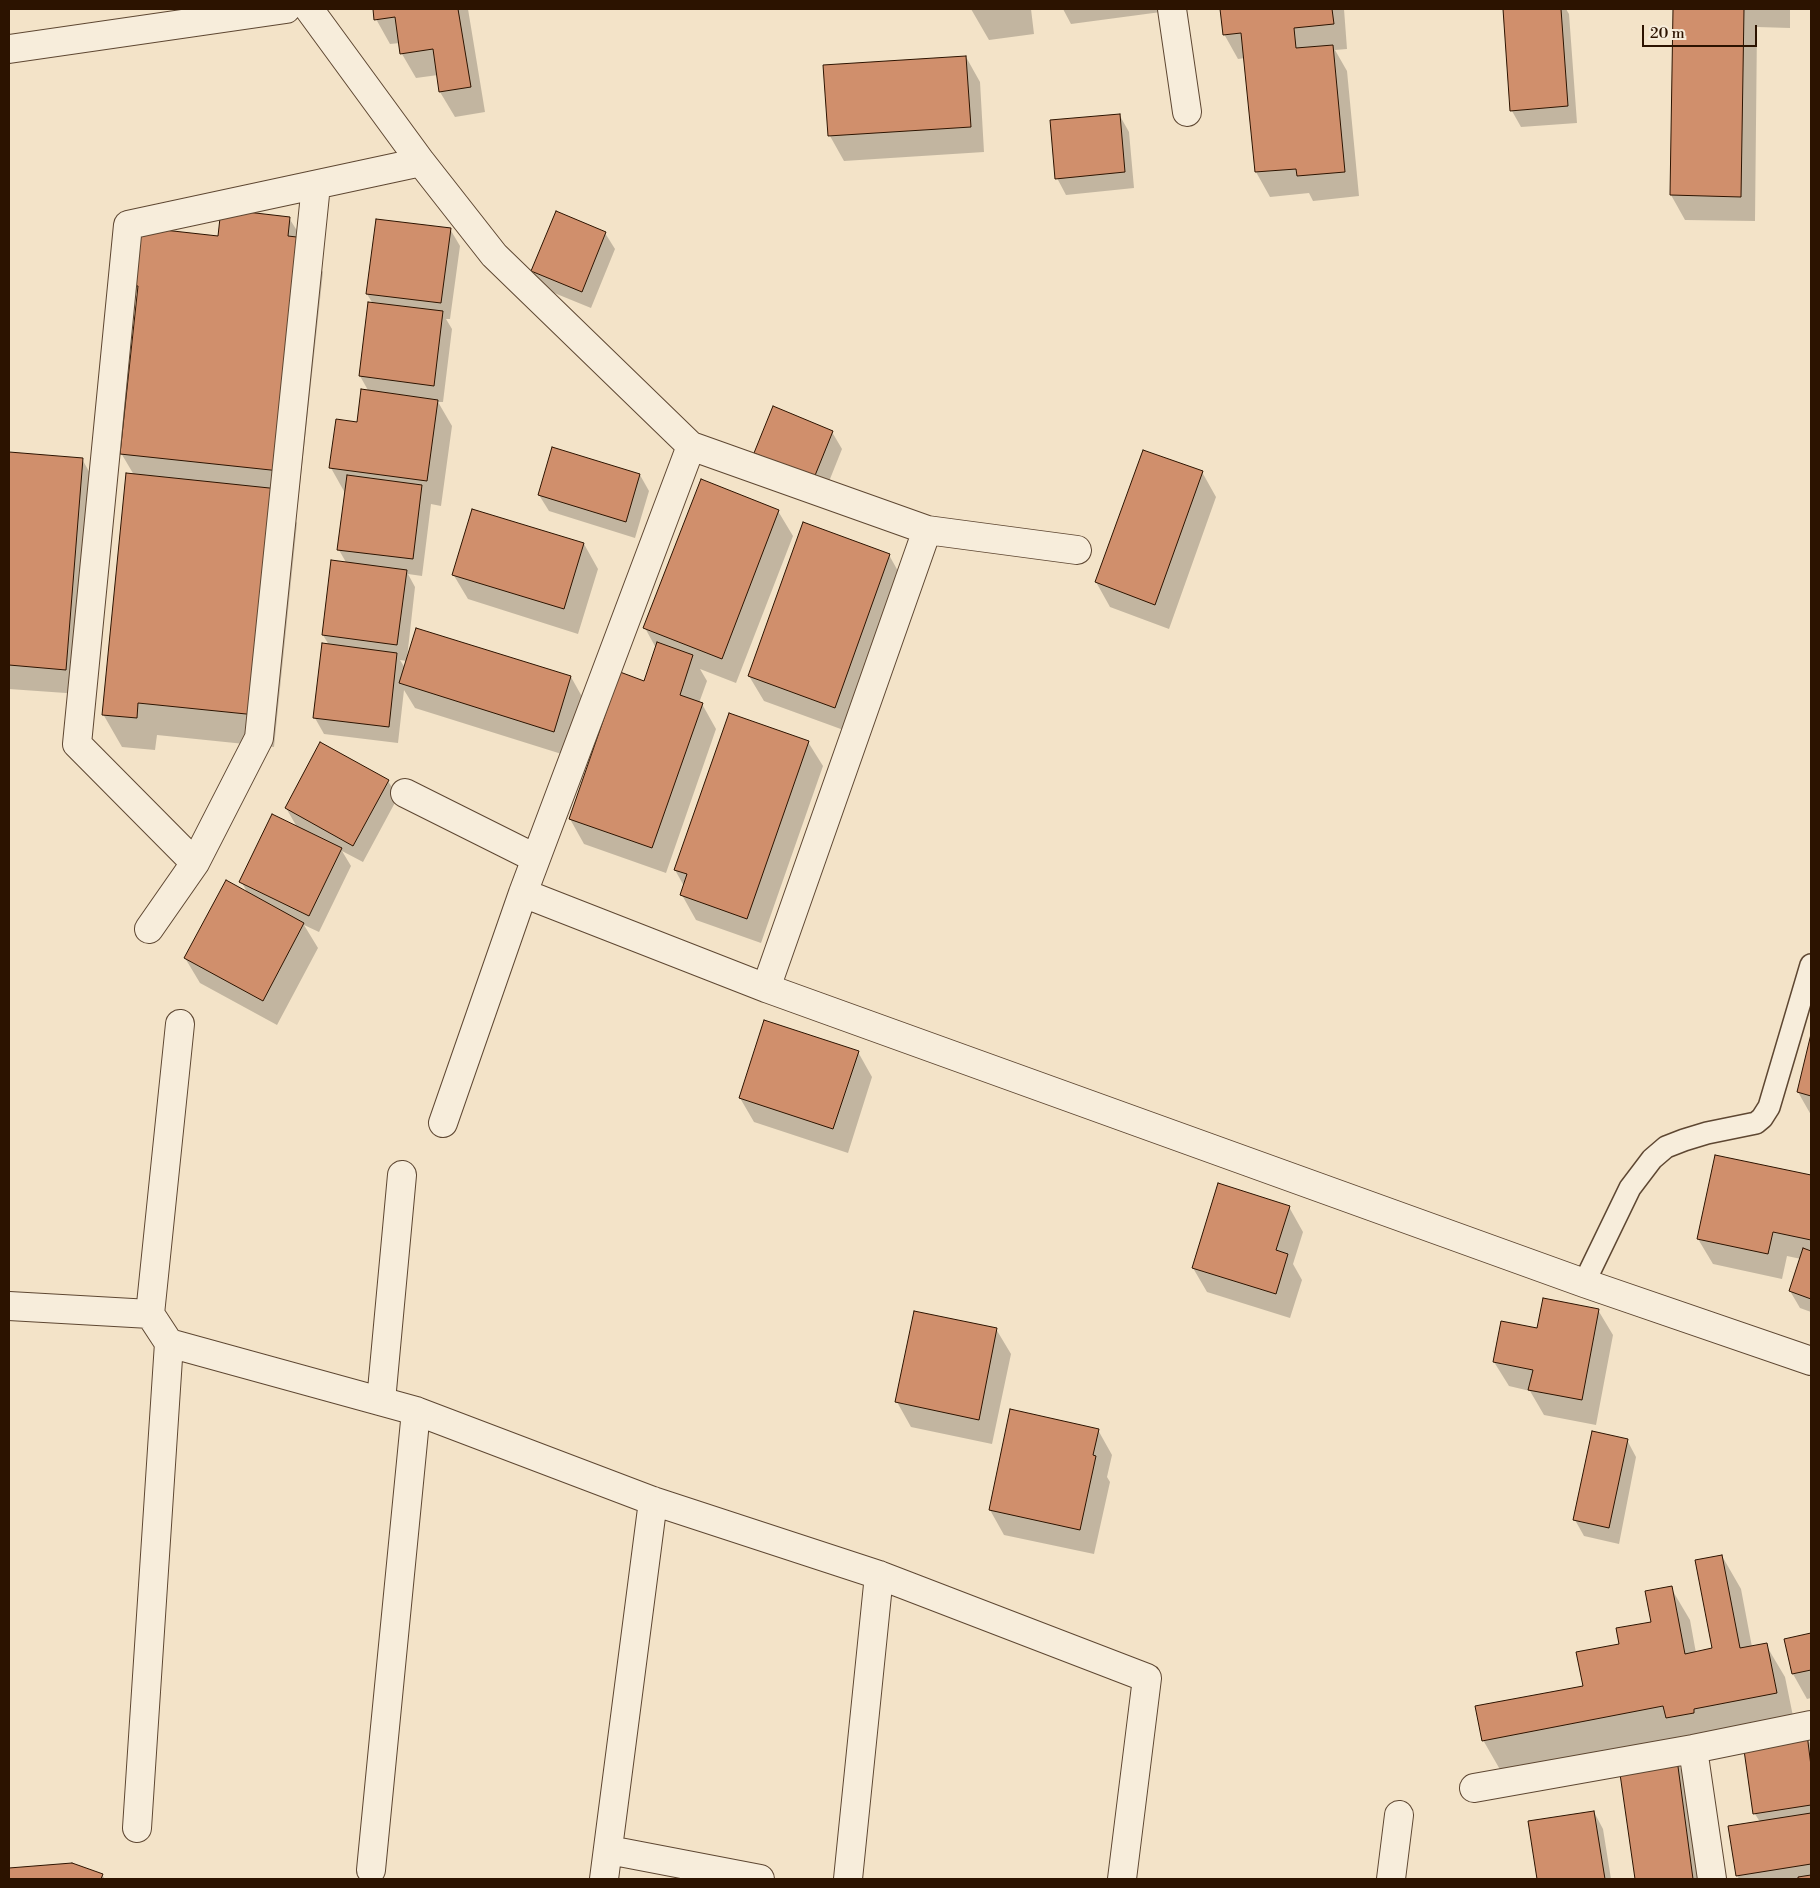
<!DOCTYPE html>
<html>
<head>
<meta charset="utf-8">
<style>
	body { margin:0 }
	#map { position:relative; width:1820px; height:1888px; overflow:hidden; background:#f3e3c8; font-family:"Libre Bodoni",serif }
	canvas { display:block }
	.frame { position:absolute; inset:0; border:10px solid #2c1300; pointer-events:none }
	.scale { position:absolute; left:1642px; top:25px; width:115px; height:22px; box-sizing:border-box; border:2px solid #2c1300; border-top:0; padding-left:6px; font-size:15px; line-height:18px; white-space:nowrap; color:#2c1300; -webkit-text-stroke:4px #f7eddb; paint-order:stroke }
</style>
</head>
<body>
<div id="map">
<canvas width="1820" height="1888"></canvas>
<div class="frame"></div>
<div class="scale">20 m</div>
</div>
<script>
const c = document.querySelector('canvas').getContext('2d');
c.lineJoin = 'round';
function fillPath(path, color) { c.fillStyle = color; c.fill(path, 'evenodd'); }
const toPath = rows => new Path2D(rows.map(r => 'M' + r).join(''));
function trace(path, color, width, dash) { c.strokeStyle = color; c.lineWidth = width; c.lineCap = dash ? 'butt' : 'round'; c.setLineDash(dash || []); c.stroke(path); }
fillPath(toPath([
	[374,9,468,9,485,112,455,117,440,92,438,75,416,78,402,54,400,43,390,44,376,19],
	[971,9,1031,9,1034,34,989,40],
	[1063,9,1160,9,1161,12,1071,24],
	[1221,9,1344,9,1347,49,1335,50,1347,71,1359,196,1313,201,1309,193,1270,197,1256,172,1245,58,1238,59,1224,34],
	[1504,9,1566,9,1569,14,1577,123,1521,127,1512,111],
	[1674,9,1790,9,1790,28,1757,27,1755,221,1685,220,1671,195],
	[966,57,980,82,984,152,844,161,830,136],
	[1120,116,1129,132,1134,188,1066,195,1057,178],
	[289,218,323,272,298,503,284,502,297,523,274,747,157,735,155,750,122,747,103,714,134,475,121,453,138,296,132,285,219,237],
	[450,229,460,246,450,319,446,319,452,329,443,402,438,402,452,426,441,506,431,504,422,576,408,574,415,587,407,658,571,677,585,702,568,756,415,708,404,690,398,743,324,734,315,718,329,645,323,635,347,564,339,550,345,493,331,468,358,423,369,392,360,376,373,304,367,294],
	[400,660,407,661,405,668],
	[605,233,615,249,591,308,542,288,533,271],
	[832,432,842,449,824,494,765,470,756,453],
	[9,453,82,459,96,484,80,694,9,689],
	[1202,472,1216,497,1169,629,1110,607,1096,582],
	[640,475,649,491,635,538,549,511,539,495],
	[778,511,793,536,736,683,700,669,707,681,699,703,702,704,716,729,666,873,584,844,570,819,645,682,656,648,645,628],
	[584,544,598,569,578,634,468,599,453,574],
	[889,555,903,580,849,732,764,701,749,676],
	[808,742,823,766,761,943,696,920,682,895,684,886,675,870],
	[388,781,398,797,363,862,342,851,351,866,319,932,304,925,318,948,277,1025,200,983,185,958,248,894,241,881,297,827,286,808],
	[1811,1039,1811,1115,1798,1092],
	[858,1052,872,1077,848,1153,754,1122,740,1098],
	[1716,1156,1811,1176,1811,1312,1800,1308,1790,1291,1801,1259,1787,1256,1782,1279,1713,1264,1698,1239],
	[1289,1207,1303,1232,1293,1264,1302,1280,1290,1318,1207,1292,1193,1268],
	[1598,1310,1613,1335,1596,1425,1544,1415,1530,1391,1509,1386,1494,1362,1538,1329],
	[996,1329,1011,1354,992,1444,911,1427,897,1402],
	[1098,1430,1112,1455,1107,1477,1110,1482,1094,1554,1004,1535,990,1510],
	[1627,1440,1636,1457,1619,1544,1584,1536,1575,1520],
	[1722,1556,1741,1589,1752,1647,1766,1645,1785,1677,1795,1726,1502,1773,1483,1740,1584,1687,1621,1645,1652,1623,1671,1588,1690,1620,1696,1653,1714,1649],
	[1811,1634,1811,1698,1807,1699,1793,1674,1786,1640],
	[1806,1735,1811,1745,1811,1879,1739,1879,1737,1875,1760,1822,1755,1814,1744,1744],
	[1676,1760,1690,1785,1703,1879,1636,1879,1620,1768],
	[1594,1812,1603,1829,1611,1879,1538,1879,1529,1822],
	[71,1864,102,1875,105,1879,9,1879,9,1869]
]), '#0003');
const building = toPath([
	[373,9,458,9,471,87,439,92,433,49,400,54,395,17,374,20,373,9],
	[1220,9,1332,9,1334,24,1294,28,1296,48,1333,45,1345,172,1297,176,1296,169,1255,172,1241,33,1223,35,1220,9],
	[1503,9,1561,9,1568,106,1510,111,1503,9],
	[1673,9,1744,9,1741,197,1670,195,1673,9],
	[966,56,971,127,828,136,823,65,966,56],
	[1120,114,1125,172,1055,179,1050,120,1120,114],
	[221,209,290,217,288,236,305,238,280,471,120,454,138,286,131,285,137,227,218,236,221,209],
	[556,211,606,232,582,292,531,271,556,211],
	[376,219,451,228,441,303,366,294,376,219],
	[368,302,443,311,434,386,359,376,368,302],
	[361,389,438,400,427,481,329,468,336,419,357,422,361,389],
	[773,406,833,431,814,478,754,453,773,406],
	[552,447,640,474,626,522,538,495,552,447],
	[1143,450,1203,471,1155,605,1095,582,1143,450],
	[9,452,83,458,66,670,9,665,9,452],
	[126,473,279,489,256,715,138,703,137,718,102,715,126,473],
	[347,475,422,485,413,559,337,550,347,475],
	[701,479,779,510,722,659,643,628,701,479],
	[472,509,584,543,564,609,452,575,472,509],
	[803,522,890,554,835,708,748,676,803,522],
	[331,560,407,570,397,645,322,635,331,560],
	[416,628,571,676,554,732,399,683,416,628],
	[657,642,693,655,680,695,703,703,652,848,569,819,620,672,644,681,657,642],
	[322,643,397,653,389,727,313,718,322,643],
	[729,713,809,741,747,919,680,895,687,874,674,870,729,713],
	[320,742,389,780,353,846,285,808,320,742],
	[272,814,342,848,309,916,239,882,272,814],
	[226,880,304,923,263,1001,184,958,226,880],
	[764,1020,859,1051,833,1129,739,1098,764,1020],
	[1811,1034,1811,1096,1797,1092,1811,1034],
	[1715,1155,1811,1175,1811,1240,1773,1232,1768,1254,1697,1239,1715,1155],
	[1218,1183,1290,1206,1276,1250,1288,1254,1276,1294,1192,1268,1218,1183],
	[1803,1248,1811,1251,1811,1299,1789,1291,1803,1248],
	[1543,1298,1599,1309,1582,1400,1528,1390,1533,1370,1493,1362,1501,1321,1537,1328,1543,1298],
	[914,1311,997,1328,979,1420,895,1402,914,1311],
	[1010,1409,1099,1429,1093,1455,1096,1456,1080,1530,989,1510,1010,1409],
	[1592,1431,1628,1439,1609,1528,1573,1520,1592,1431],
	[1722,1555,1740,1648,1767,1643,1777,1693,1694,1709,1694,1713,1666,1718,1663,1706,1482,1741,1475,1706,1583,1686,1576,1652,1619,1644,1616,1628,1651,1622,1645,1591,1672,1586,1685,1654,1712,1648,1695,1560,1722,1555],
	[1811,1633,1811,1670,1792,1674,1784,1639,1811,1633],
	[1807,1734,1811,1766,1811,1805,1753,1814,1743,1743,1807,1734],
	[1677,1759,1693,1879,1635,1879,1619,1767,1677,1759],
	[1594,1811,1605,1879,1537,1879,1528,1821,1594,1811],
	[1811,1813,1811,1864,1736,1876,1728,1826,1811,1813],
	[72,1863,103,1874,101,1879,9,1879,9,1868,72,1863],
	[1811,1875,1811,1879,1798,1879,1798,1877,1811,1875]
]);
fillPath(building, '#d08f6c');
trace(building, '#2c1300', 1);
const lane = toPath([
	[1584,1283,1630,1188,1652,1159,1666,1147,1684,1140,1707,1133,1756,1123,1762,1118,1769,1107,1811,965]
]);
const street = toPath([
	[309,9,421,162,494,255,691,446,523,893,766,988,1584,1283,1811,1361],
	[1172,9,1187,112],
	[9,49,286,9],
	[691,446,927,530,766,988],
	[927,530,1077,550],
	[405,793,535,858],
	[195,863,77,744,128,225,421,162],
	[149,929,195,863,259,738,316,185],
	[443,1123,523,893],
	[9,1306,150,1314],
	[169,1343,416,1411,653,1501,879,1575,1147,1678,1122,1879],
	[381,1401,402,1175],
	[1693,1749,1712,1879],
	[1474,1788,1693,1749,1811,1725],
	[137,1828,169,1343,150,1314,180,1024],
	[609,1850,760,1879],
	[371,1870,416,1411],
	[604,1879,653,1501],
	[848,1879,879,1575],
	[1391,1879,1399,1815]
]);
trace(lane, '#5e4732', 24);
trace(street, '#5e4732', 30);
trace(lane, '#f7eddb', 21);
trace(street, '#f7eddb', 28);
</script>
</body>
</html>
